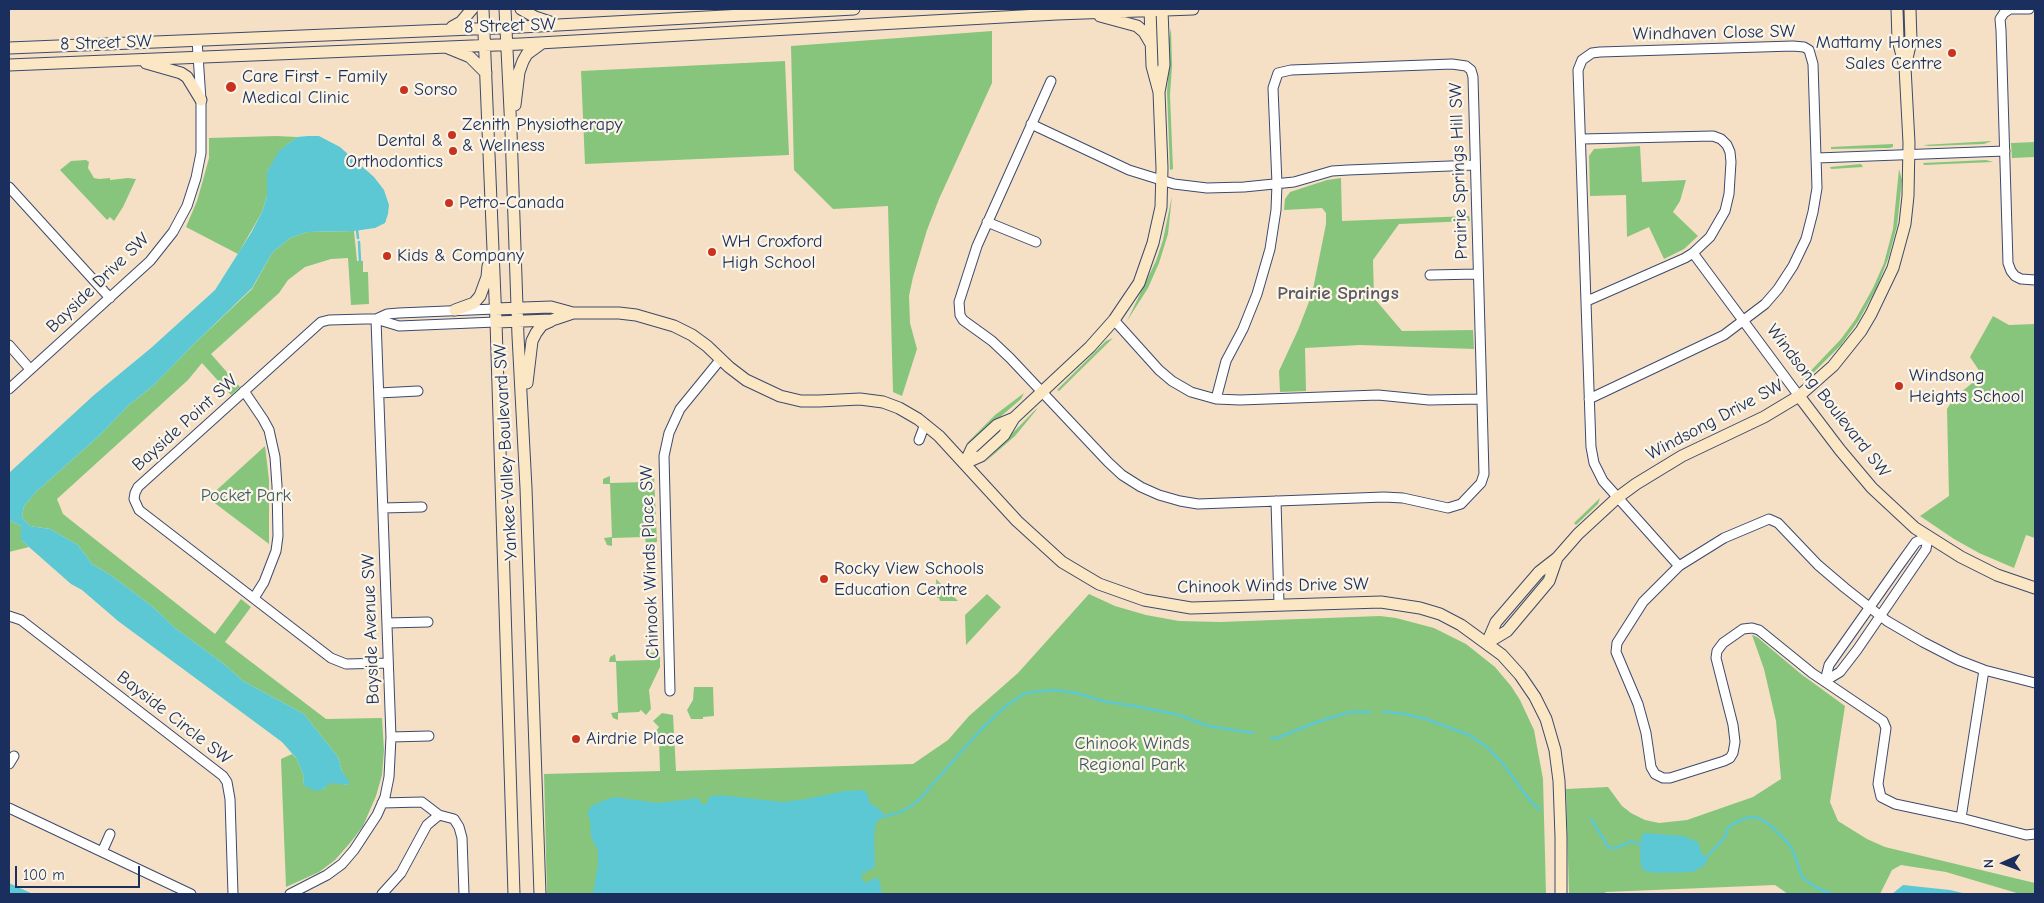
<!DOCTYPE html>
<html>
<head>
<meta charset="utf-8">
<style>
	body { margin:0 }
	#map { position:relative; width:2044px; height:903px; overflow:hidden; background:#f5e0c5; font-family:"Comic Neue",sans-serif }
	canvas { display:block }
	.frame { position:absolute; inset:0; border:10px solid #1b2f5e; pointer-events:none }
	.north { position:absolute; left:1979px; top:838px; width:50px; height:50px; -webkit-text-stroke:4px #fcf5e5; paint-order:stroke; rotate:268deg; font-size:14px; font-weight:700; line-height:20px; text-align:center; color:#1b2f5e }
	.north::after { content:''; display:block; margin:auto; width:18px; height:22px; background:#1b2f5e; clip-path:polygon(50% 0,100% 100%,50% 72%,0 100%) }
	.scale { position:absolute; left:15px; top:866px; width:125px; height:22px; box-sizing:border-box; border:2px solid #1b2f5e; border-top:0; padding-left:6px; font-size:15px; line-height:18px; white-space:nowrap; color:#1b2f5e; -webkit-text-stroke:4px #fcf5e5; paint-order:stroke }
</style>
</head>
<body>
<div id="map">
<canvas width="2044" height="903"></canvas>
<div class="frame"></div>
<div class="north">N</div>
<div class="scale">100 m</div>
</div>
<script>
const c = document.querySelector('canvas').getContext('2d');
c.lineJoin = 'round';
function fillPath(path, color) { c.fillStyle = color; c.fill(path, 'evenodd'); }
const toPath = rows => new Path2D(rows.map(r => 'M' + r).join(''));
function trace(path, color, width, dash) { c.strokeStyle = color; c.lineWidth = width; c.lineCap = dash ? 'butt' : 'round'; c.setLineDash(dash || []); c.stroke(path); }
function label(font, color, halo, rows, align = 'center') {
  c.font = font + ' "Comic Neue",sans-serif'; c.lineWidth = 4.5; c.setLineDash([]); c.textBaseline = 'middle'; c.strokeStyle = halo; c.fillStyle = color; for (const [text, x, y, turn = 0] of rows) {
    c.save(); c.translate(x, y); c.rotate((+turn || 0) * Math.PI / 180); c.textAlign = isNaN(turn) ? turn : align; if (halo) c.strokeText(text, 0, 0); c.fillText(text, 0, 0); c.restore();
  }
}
fillPath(toPath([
	[1171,28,1172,66,1170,95,1173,169,1170,170,1167,91,1169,68,1169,39],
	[992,31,992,83,939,199,927,230,913,277,909,296,910,323,917,349,902,396,893,392,888,206,833,209,794,170,791,46],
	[785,61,789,155,585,164,581,71],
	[276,136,297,137,280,151,267,172,267,196,262,212,238,254,186,227,197,201,203,180,209,158,209,138],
	[1992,141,1984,144,1929,146,1923,145],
	[2035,142,2035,157,2012,158,2011,143],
	[1893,144,1893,147,1889,148,1831,149,1831,147],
	[1640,146,1642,182,1686,180,1680,201,1673,212,1698,236,1684,249,1664,259,1649,227,1627,237,1626,195,1590,196,1589,156,1594,149],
	[86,160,89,162,88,168,94,178,99,179,110,178,110,180,128,178,136,179,123,207,114,221,110,217,107,220,60,170,71,161],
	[1986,160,1993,162,1924,165,1923,163],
	[1861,164,1863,167,1831,169,1830,167],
	[1899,169,1902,180,1897,226,1888,259,1877,287,1859,320,1841,345,1809,377,1802,380,1841,339,1855,320,1873,288,1884,263,1893,229],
	[1341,178,1342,221,1469,216,1470,221,1399,224,1373,260,1374,298,1402,331,1473,330,1474,349,1360,345,1305,348,1306,391,1280,392,1279,371,1298,330,1312,294,1326,224,1326,213,1322,208,1284,210,1285,199,1290,192,1327,180],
	[1172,196,1168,234,1159,263,1148,288,1127,321,1156,261,1163,240],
	[354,231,357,261,363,261,363,272,368,272,369,304,351,305,348,258,331,259,305,267,288,280,279,293,211,354,240,387,231,395,202,363,188,380,57,499,63,514,215,634,241,599,251,607,225,642,326,719,382,718,384,750,382,775,376,796,363,826,350,843,335,860,319,872,286,887,281,759,292,754,297,759,304,777,303,785,322,790,331,782,348,785,349,783,342,771,338,757,304,714,243,681,224,664,175,628,153,607,112,576,92,564,78,545,50,529,30,526,22,517,24,506,36,492,99,436,129,405,154,385,192,346,252,289,272,253,290,238,307,232],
	[1993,316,2009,325,2035,324,2035,538,2026,535,2014,568,1979,553,1954,539,1920,516,1949,496,1947,409,1954,398,1982,375,1970,357],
	[1113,338,1059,391,1057,390,1106,341],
	[1024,393,1021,399,971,442,966,444,995,415],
	[1038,408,1015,436,984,463,1034,411],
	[265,446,269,480,269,544,208,498],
	[644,475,654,476,657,542,646,544,645,537,612,538,612,546,607,545,604,538,612,537,610,484,603,484,603,479,610,476,610,483,644,482],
	[1600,498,1598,504,1576,525,1574,523],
	[9,520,21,526,21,540,29,547,9,552],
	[936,579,958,601,940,601,939,598,937,598],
	[987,594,1001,607,966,645,965,615],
	[1089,594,1115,606,1146,615,1179,621,1220,622,1380,616,1396,618,1434,628,1466,644,1495,667,1511,686,1520,700,1534,730,1543,779,1546,894,547,894,544,774,660,771,659,739,655,732,659,727,653,721,662,713,673,715,676,771,913,764,948,740,969,716,1018,673],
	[1752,635,1757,637,1801,674,1845,706,1830,802,1838,821,1867,839,1885,847,2035,883,2035,894,2020,894,1946,872,1901,865,1892,870,1880,894,1788,894,1775,885,1606,892,1603,894,1569,894,1566,789,1608,787,1622,806,1631,813,1645,820,1659,823,1687,820,1753,797,1781,779,1776,721,1764,669],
	[658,652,660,654,660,667,649,690,651,709,646,715,641,710,639,712,618,713,618,720,613,718,611,713,618,712,616,662,609,662,610,657,615,654,616,661,650,660,650,653],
	[694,687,713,687,714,716,703,717,703,719,691,719,687,710,693,700]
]), '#87c57c');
fillPath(toPath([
	[308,136,319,136,340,147,374,177,384,190,389,205,388,214,385,223,375,228,354,231,307,232,290,238,272,253,252,288,192,346,154,385,129,405,99,436,36,492,24,506,22,517,30,526,50,529,78,545,92,564,112,576,153,607,175,628,224,664,243,681,304,714,338,757,342,771,350,783,348,785,331,783,322,790,315,791,303,785,304,777,297,759,282,742,118,621,82,590,71,584,21,540,21,526,9,520,9,473,94,395,151,348,215,290,251,233,262,212,267,196,267,172,279,151,297,137],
	[863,790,867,793,870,803,883,812,883,817,876,822,874,835,875,867,862,874,861,876,865,883,875,878,879,879,882,894,593,894,598,865,598,851,591,837,590,819,587,815,591,806,605,800,615,797,658,803,698,798,702,804,705,804,708,802,708,797,720,795,783,802,806,799,844,791],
	[1644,833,1683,836,1698,842,1702,854,1708,859,1705,865,1693,872,1654,873,1645,871,1641,867,1640,854,1641,837],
	[9,883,33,894,9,894],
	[1903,885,1950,890,1967,894,1892,894]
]), '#5cc8d4');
trace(toPath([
	[357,230,358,238],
	[359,242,360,261],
	[1383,712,1405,714,1426,719,1469,735,1487,747,1503,764,1532,803,1540,809],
	[1271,738,1275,739,1314,723,1350,712,1371,712],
	[883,817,903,811,917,802,978,733,1002,709,1025,693,1054,690,1076,693,1107,702,1135,706,1179,715,1208,726,1253,733],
	[1591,819,1609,848,1616,848,1632,841,1642,846],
	[1705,858,1718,845,1725,837,1728,828,1734,823,1750,817,1759,818,1770,825,1789,844,1794,853,1802,877,1815,887,1832,894]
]), '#5cc8d4', 2.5);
const street = toPath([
	[2029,9,2010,9,2004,13,2000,19,2001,30,2008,263,2011,271,2015,276,2021,279,2035,280],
	[1051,81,977,246,959,302,960,315,963,320,992,341,1010,358,1108,462,1122,475,1141,487,1159,495,1180,501,1198,504,1384,497,1403,498,1448,508,1461,504,1481,483,1484,474,1473,77,1471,70,1466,66,1452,64,1291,70,1278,73,1273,88,1277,184,1276,210,1270,249,1257,294,1243,329,1226,361,1216,399],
	[1031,124,1129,170,1174,184,1207,188,1244,187,1294,182,1332,171,1348,170,1475,165],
	[1582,139,1713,136,1721,139,1727,145,1730,152,1731,162,1729,194,1725,211,1710,237,1693,253,1685,258,1587,301],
	[1817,158,2005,151],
	[9,187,110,298],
	[987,222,1036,242],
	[1693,253,1799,396],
	[1430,275,1478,274],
	[376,319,387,314,399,313,495,309],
	[1114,320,1159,370,1172,381,1191,392,1216,399,1240,400,1378,395,1429,400,1481,399],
	[9,345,30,369],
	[9,389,150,261,173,232,187,206,196,178,201,153,201,100,197,40],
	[244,391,263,419,269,430,275,457,277,486,278,536,276,551,264,582,254,598],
	[379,393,418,391],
	[1589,399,1724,335,1765,304,1778,289,1793,266,1806,239,1813,212,1817,188,1813,64,1809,50,1804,47,1793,46,1600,52,1592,53,1582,60,1578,70,1591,447,1594,463,1603,481,1679,566],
	[919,440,925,424],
	[1276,501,1279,604],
	[383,508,422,507],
	[9,616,21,620,223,776,227,782,230,799,233,894],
	[387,623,428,622],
	[388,663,346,664,331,658,139,510,134,499,135,493,138,487,321,322,329,320,365,319,376,319,399,326,496,322],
	[1825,681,1829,665,1898,567,1916,542,1928,537],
	[1825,681,1840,672,1857,650,1926,549,1928,537],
	[2035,683,1984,670,1958,660,1923,642,1887,621,1845,588,1818,565,1778,523,1769,519,1724,538,1679,566,1643,602,1617,643,1616,652,1638,704,1646,733,1651,767,1655,774,1663,778,1670,778,1724,761,1730,758,1733,753,1735,742,1733,725,1716,658,1717,651,1723,643,1743,629,1752,628,1759,630,1812,673,1883,721,1886,728,1878,784,1881,797,1895,804,1961,818,2026,835,2035,834],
	[670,691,664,456,669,433,680,409,720,360],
	[391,737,429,736],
	[9,764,14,756],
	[382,803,422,802,439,815],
	[9,808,191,894],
	[1961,818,1984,670],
	[102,852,110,834],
	[290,894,327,875,342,864,354,850,377,815,385,797,389,777,391,737,376,319],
	[382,894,401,873,427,825,439,815,454,819,459,827,462,838,464,894]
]);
const secondary = toPath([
	[483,9,496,322,514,894],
	[505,9,511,131,518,336,526,488,540,894],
	[521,9,535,17,550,22],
	[1150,9,1152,66,1159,92],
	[1100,16,1137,26,1144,32,1151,44],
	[452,27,461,22,472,9],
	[9,48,521,27,854,9],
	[448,48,470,57,486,73],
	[146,63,181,73,187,77,201,100],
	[9,65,521,44,1057,14,1193,9],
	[1905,67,1911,41,1910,9],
	[515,105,519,72,523,61,527,54,542,43],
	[495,309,551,307,573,313],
	[455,310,474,303,480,296,487,277,488,266],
	[496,322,552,320,573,313,619,313,636,315,674,326,692,335,707,346,729,367,746,380,780,396,801,401,819,401,860,399,883,402,899,408,918,419,939,436,1017,521,1062,562,1099,584,1144,600,1191,608,1381,602,1420,608,1440,614,1461,625,1502,655,1520,675,1535,697,1546,719,1555,750,1559,781,1561,837,1561,894],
	[527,383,532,341,536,333,542,325,551,321],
	[1799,396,1840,450,1872,488,1915,528,1961,557,1997,575,2035,588],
	[965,463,981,456,1004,435,1014,418,1090,347,1114,320,1139,283,1153,243,1161,207,1162,168,1159,92,1164,65,1162,9],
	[965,463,972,448,997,425,1014,418],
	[1487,643,1496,622,1539,572,1557,558,1578,534,1617,498,1636,484,1682,456,1764,417,1799,396,1833,366,1861,331,1871,314,1893,268,1905,224,1908,196,1909,143,1905,67,1898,40,1897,9],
	[1487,643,1507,631,1549,581,1557,558]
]);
trace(street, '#3c4a6d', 11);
trace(secondary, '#3c4a6d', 13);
trace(street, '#fff', 9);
trace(secondary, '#fbe7c3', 11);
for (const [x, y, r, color] of [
	[1952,53,5,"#c8321e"],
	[231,87,6,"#c8321e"],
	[404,90,5,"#c8321e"],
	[452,135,5,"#c8321e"],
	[453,151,5,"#c8321e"],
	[449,203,5,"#c8321e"],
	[712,252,5,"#c8321e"],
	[387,256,5,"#c8321e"],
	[1899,386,5,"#c8321e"],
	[824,579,5,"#c8321e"],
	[576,739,5,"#c8321e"]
]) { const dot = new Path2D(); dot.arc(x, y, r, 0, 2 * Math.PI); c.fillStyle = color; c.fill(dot); trace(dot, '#fcf5e5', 2); }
label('18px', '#1b2f5e', '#fcf5e5', [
	["8 Street SW",510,26,-2],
	["Windhaven Close SW",1714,33,-1],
	["8 Street SW",106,43,-2],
	["Prairie Springs Hill SW",1459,171,-92],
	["Bayside Drive SW",98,283,-44],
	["Windsong Boulevard SW",1828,401,52],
	["Windsong Drive SW",1715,420,-28],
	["Bayside Point SW",185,423,-42],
	["Yankee Valley Boulevard SW",506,452,-93],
	["Chinook Winds Place SW",650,562,-92],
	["Chinook Winds Drive SW",1273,586,-1],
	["Bayside Avenue SW",371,629,-92],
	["Bayside Circle SW",174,718,38]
]);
label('18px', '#1b2f5e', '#fcf5e5', [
	["Mattamy Homes",1942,43,"right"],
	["Sales Centre",1942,64,"right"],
	["Care First - Family",242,77],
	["Medical Clinic",242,98],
	["Sorso",414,90],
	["Zenith Physiotherapy",462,125],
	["& Wellness",462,146],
	["Dental &",443,141,"right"],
	["Orthodontics",443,162,"right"],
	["Petro-Canada",459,203],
	["WH Croxford",722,242],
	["High School",722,263],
	["Kids & Company",397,256],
	["Windsong",1909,376],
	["Heights School",1909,397],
	["Rocky View Schools",834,569],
	["Education Centre",834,590],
	["Airdrie Place",586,739]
], 'left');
label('18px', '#3b5c67', '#fcf5e5', [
	["Pocket Park",246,496],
	["Chinook Winds",1132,744],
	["Regional Park",1132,765]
]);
label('bold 19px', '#5c5967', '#fcf5e5', [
	["Prairie Springs",1338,294]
]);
</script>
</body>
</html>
